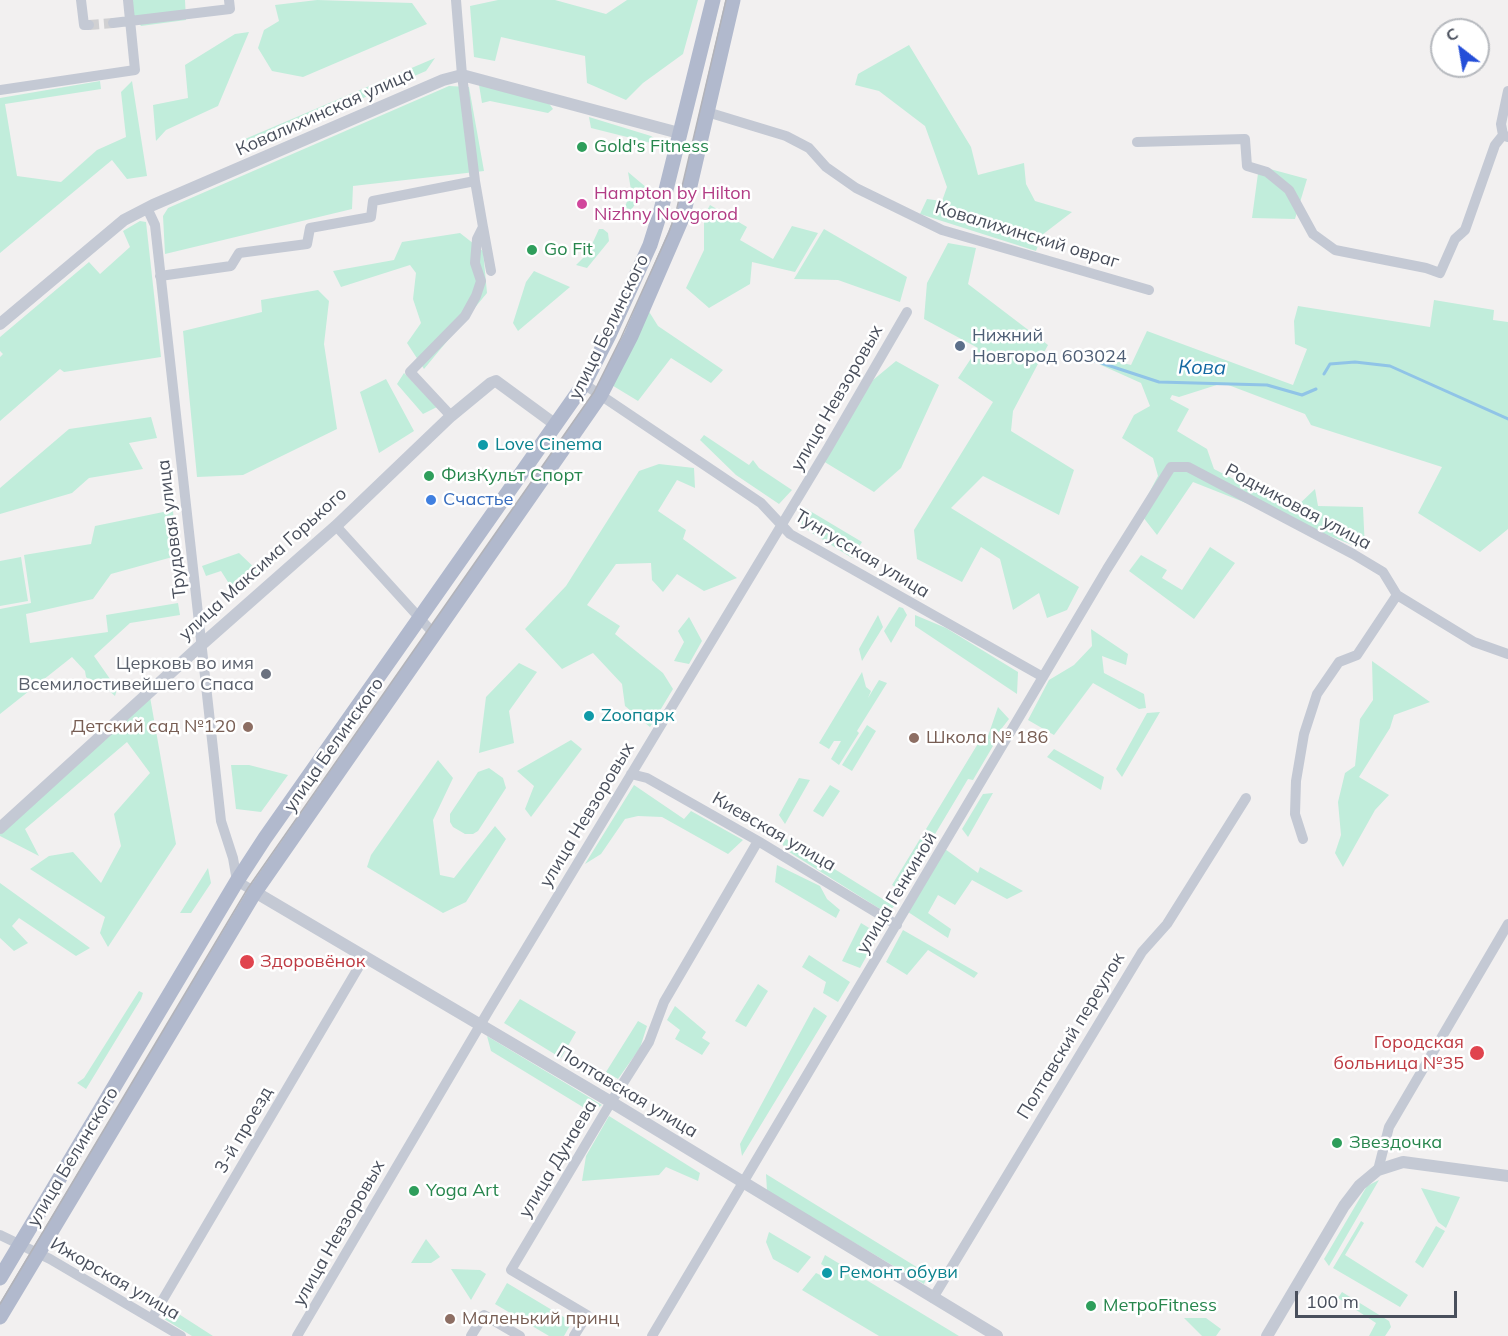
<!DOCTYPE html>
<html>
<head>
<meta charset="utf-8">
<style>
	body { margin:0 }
	#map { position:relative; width:1508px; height:1336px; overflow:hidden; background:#f2f0f0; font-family:Mulish,sans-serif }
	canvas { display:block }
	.north { position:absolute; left:1430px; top:18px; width:60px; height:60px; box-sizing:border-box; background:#fff; border:2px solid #b6b9be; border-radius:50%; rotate:329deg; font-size:16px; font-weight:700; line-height:24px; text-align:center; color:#494f5c }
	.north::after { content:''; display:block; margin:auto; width:21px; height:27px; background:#244ed8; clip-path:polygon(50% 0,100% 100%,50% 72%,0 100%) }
	.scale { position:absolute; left:1295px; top:1291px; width:162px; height:27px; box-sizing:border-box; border:3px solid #494f5c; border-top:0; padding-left:8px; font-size:18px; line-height:21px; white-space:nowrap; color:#494f5c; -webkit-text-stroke:4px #fff; paint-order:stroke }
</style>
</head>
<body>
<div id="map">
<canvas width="1508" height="1336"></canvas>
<div class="north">С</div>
<div class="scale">100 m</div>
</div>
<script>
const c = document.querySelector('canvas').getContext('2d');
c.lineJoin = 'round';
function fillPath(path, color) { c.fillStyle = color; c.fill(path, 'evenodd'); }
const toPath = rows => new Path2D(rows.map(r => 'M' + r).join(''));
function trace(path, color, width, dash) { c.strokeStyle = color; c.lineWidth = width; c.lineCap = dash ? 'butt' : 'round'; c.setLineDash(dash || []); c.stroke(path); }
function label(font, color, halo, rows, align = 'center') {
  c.font = font + ' Mulish,sans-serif'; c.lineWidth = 5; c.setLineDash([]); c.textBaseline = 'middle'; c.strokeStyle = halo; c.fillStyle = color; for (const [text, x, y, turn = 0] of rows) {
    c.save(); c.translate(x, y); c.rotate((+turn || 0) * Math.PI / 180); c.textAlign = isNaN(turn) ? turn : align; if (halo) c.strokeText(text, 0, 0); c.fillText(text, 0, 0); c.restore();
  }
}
fillPath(toPath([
	[132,0,185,0,186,20,141,26,133,14],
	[317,0,412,3,427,24,303,77,272,71,258,48,264,30,279,21,275,5],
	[498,0,555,0,606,14,627,0,698,0,683,54,643,83,626,100,587,83,585,56,501,37,495,61,474,57,470,6],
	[249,32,218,106,166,130,156,141,153,105,188,98,185,65,235,34],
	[909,45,971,147,978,175,1024,163,1026,184,1035,201,1072,212,1042,235,1036,251,920,214,927,199,942,201,947,187,925,126,879,91,855,85,858,74],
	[435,58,426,71,247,148,245,139],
	[100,81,101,89,5,104,17,176,61,182,97,150,126,137,121,92,132,81,147,176,127,179,112,160,0,253,0,98],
	[479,85,548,102,553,109,548,113,490,101,482,103],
	[449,86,469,87,484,171,353,186,352,209,165,254,163,216,168,208],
	[589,117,651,136,654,138,651,143,591,128],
	[1259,166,1307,179,1295,219,1252,218],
	[628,172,647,188,628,214,624,210,631,190],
	[710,205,747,227,740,240,773,259,792,226,818,233,795,272,752,262,750,284,709,308,686,288,704,250,704,216],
	[140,221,146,222,161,357,64,372,60,369,0,421,0,357,3,354,0,351,0,337,89,262,100,274,130,247,123,231],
	[599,229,603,229,608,233,609,241,587,268,576,265,588,253],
	[824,229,907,277,900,302,838,280,794,279],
	[460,233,483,251,487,293,424,369,407,343,421,323,413,299,416,273,410,265,341,287,333,271,394,260,402,242],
	[948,243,976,248,968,284,1048,345,1013,411,1011,431,1074,470,1059,515,983,476,951,508,1079,587,1067,610,1047,618,1039,593,1013,610,1000,559,981,547,962,582,917,559,914,530,993,402,958,378,978,348,924,319,927,283],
	[534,271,570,287,518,331,513,323,526,282],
	[318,290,329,301,324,344,337,429,243,475,197,477,183,331,262,312,261,300],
	[1434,300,1494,310,1493,320,1508,322,1508,529,1480,552,1418,513,1442,467,1311,425,1305,414,1223,383,1179,397,1172,395,1170,399,1189,409,1177,431,1207,449,1214,469,1293,510,1315,489,1318,506,1363,507,1365,550,1193,482,1157,535,1139,512,1158,476,1153,458,1122,438,1134,415,1150,406,1141,383,1083,357,1087,354,1131,365,1147,331,1293,385,1307,349,1295,344,1294,321,1298,306,1430,327],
	[648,310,658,326,723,370,711,383,671,358,638,401,610,384],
	[896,361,939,385,901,468,874,492,823,461,873,380],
	[404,373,437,407,423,414,397,384],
	[386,379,414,431,379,453,360,392],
	[151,417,157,438,129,443,143,469,89,478,72,493,0,514,0,488,69,429],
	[704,435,749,465,753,460,759,468,792,490,779,504,736,475,700,440],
	[659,464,694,468,695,488,677,480,658,511,686,530,683,539,737,578,704,591,677,574,663,592,652,580,651,563,616,564,587,605,620,626,615,634,663,673,673,689,650,727,625,706,622,684,593,653,562,669,525,629,566,586,639,471],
	[805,508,862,542,852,558,801,526],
	[173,510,176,556,111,574,93,599,26,614,30,643,108,632,106,615,178,603,180,615,130,623,94,656,117,689,115,696,97,680,92,683,86,677,85,671,72,657,0,714,0,609,31,603,24,555,91,544,95,526],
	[1210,547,1235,563,1194,619,1129,571,1141,555,1167,570,1162,578,1182,590],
	[239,553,260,573,235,593,221,571,206,576,202,566],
	[21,557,28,601,0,606,0,561],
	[899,607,903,608,907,615,891,643,884,631],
	[878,615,883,627,862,661,859,649],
	[915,615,946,628,1018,672,1017,694,915,626],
	[689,617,702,641,689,664,674,661,684,642,678,631],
	[1091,629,1128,654,1126,665,1102,656,1104,673,1144,694,1146,708,1139,709,1093,683,1054,735,1028,720,1049,680,1074,665,1092,646],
	[1372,661,1430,702,1394,715,1390,728,1359,777,1389,795,1375,810,1343,867,1335,853,1341,835,1338,802,1345,773,1355,766,1360,719,1373,700],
	[519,663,537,672,509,711,514,743,479,753,486,697],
	[862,672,866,687,871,691,868,698,879,680,887,683,857,731,859,733,839,765,831,759,841,741,834,741,829,749,819,743],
	[150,697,176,844,108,947,100,933,105,917,30,869,49,856,73,852,101,883,121,846,114,814,150,773,127,742,25,829,39,856,0,836,0,834],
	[998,707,1009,719,992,741,989,739,993,746,973,780,968,779,901,891,892,885,985,732,988,736],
	[1160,712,1122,777,1116,769,1147,713],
	[867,725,876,731,852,771,842,765],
	[571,740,582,749,531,817,525,809,534,786,517,771],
	[1054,749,1104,777,1101,790,1047,757],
	[438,760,453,778,433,820,440,875,454,878,495,826,506,839,466,902,443,913,367,867,371,855],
	[231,765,249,765,288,775,261,812,236,809],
	[489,768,503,778,506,788,478,831,473,834,465,834,453,827,450,822,450,814,478,772],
	[799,778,810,780,785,824,779,815],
	[634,785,684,819,691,811,743,840,728,854,662,817,638,816,625,819,601,854,585,864],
	[830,785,840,791,823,817,813,811],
	[993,793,968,837,962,829,983,794],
	[783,837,894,906,888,914,786,850,780,840],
	[945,849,978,873,980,867,1023,891,1007,899,972,880,955,905,938,895,928,913,951,929,948,938,908,912],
	[777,865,820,886,827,899,840,910,836,918,775,882],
	[208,868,211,883,191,913,180,913],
	[0,883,90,948,76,956,19,918,12,926,28,943,14,951,0,938],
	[861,923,879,934,860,968,842,961],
	[903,930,978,973,974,978,928,950,907,975,886,962],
	[809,955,850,982,838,1002,823,993,826,982,802,967],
	[758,984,768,991,746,1027,735,1021],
	[139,991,143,993,141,999,86,1089,77,1083,84,1078],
	[520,999,576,1032,561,1058,504,1023],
	[675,1006,706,1032,702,1038,710,1043,702,1055,675,1039,680,1030,667,1020],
	[814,1007,827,1016,742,1156,740,1144],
	[638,1021,647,1026,640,1048,618,1079,606,1072],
	[487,1036,602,1105,591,1112,491,1051],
	[609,1116,700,1173,698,1181,666,1167,659,1175,582,1181,586,1156],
	[766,1174,928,1274,924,1284,767,1191],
	[1379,1180,1329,1266,1324,1259,1367,1186],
	[1421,1188,1460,1197,1446,1228,1438,1222],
	[1361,1221,1364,1223,1345,1255,1408,1295,1400,1307,1333,1268],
	[1436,1226,1445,1231,1423,1268,1415,1262],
	[769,1232,811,1257,798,1273,773,1259,766,1242],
	[426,1239,440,1257,431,1263,411,1263],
	[825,1255,959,1336,879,1336,802,1290,816,1273,829,1279,833,1272,821,1264],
	[451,1269,480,1270,486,1274,471,1300],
	[507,1283,572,1322,564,1336,549,1336,495,1304],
	[1342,1292,1389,1321,1391,1327,1385,1336,1369,1336,1376,1323,1338,1298],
	[171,1309,213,1336,192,1336,161,1317],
	[1184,1318,1206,1318,1221,1329,1216,1336,1202,1336]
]), '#c1eddb');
trace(toPath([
	[1089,359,1159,382,1267,385,1302,395,1316,389],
	[1324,374,1330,364,1355,362,1390,366,1508,419]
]), '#90c4e7', 3);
trace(toPath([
	[89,25,113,23]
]), '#d0d0d2', 10, [10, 5]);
trace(toPath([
	[81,0,84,25,89,25],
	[113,23,230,9,229,0],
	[0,90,135,70,128,0],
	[707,112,786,136,809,148,826,167,856,188,942,230,1149,290],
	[1508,137,1503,135,1501,124,1508,91],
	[1137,142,1245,139,1247,166,1267,172,1289,190,1313,234,1335,250,1426,268,1440,273,1455,239,1465,230,1495,145,1503,135],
	[147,208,155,225,221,821,233,858,237,881,255,892],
	[483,227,491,271],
	[160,276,231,266,239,253,307,244,310,228,371,217,373,201,475,181,462,75,456,0],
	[584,384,761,503,790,534,1043,677],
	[451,416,410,372,465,316,476,296,481,281,475,263,477,239,483,227,475,181],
	[336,526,435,635],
	[631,774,647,778,758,841,897,925],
	[1303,839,1295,814,1296,781,1304,734,1317,694,1339,662,1357,655,1397,595],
	[1378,1170,1389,1127,1508,924],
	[0,1235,50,1259,181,1336],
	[933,1298,1142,952,1167,924,1246,798],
	[152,1318,364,958],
	[297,1336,489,1010,828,448,907,312],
	[471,1336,484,1315,520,1336],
	[574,1336,587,1315,511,1270,611,1102,649,1042,664,1002,758,841],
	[652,1336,1107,569,1171,467,1188,467,1353,554,1383,572,1397,595,1474,642,1508,654]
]), '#c4c9d4', 10);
trace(toPath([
	[0,324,124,220,153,205,443,80,462,75,679,133],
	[0,828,200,646,336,526,451,416,491,383,496,381,556,425],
	[255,892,611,1102,997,1336],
	[1267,1336,1344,1206,1360,1185,1378,1170,1403,1162,1508,1176]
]), '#c4c9d4', 12);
trace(toPath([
	[0,1278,237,881,265,838,584,384,610,333,650,245,661,210,713,0],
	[0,1317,255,892,600,396,631,336,683,216,733,0]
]), '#b1b9cd', 15);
trace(toPath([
	[0,1304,248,888,594,392,621,338,669,232,676,212,726,0]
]), '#b2b3b9', 1.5);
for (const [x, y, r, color] of [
	[582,147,6,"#2e9e5b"],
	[582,204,6,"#d1479c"],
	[532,250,6,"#2e9e5b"],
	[960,346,6,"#5c6f8a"],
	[483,445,6,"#0f9aa8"],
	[429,476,6,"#2e9e5b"],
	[431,500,6,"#3f7fe0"],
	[266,674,6,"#6b7280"],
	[589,716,6,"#0f9aa8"],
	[248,727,6,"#8d6e63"],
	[914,738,6,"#8d6e63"],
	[247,962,8,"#e0444e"],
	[1477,1053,8,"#e0444e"],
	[1337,1143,6,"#2e9e5b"],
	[414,1191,6,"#2e9e5b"],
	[827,1273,6,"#0f9aa8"],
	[1091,1306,6,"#2e9e5b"],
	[450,1319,6,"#8d6e63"]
]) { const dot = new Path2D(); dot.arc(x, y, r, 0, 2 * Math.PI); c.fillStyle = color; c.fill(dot); trace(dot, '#fff', 2); }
label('18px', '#494f5c', '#fff', [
	["Ковалихинская улица",325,112,-24],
	["Ковалихинский овраг",1027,235,17],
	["улица Белинского",609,327,-64],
	["улица Невзоровых",837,398,-60],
	["Родниковая улица",1298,507,28],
	["Трудовая улица",172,529,-97],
	["Тунгусская улица",862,554,31],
	["улица Максима Горького",263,564,-42],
	["улица Белинского",334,745,-55],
	["улица Невзоровых",587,815,-59],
	["Киевская улица",774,832,30],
	["улица Генкиной",897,893,-59],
	["Полтавский переулок",1071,1036,-59],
	["Полтавская улица",627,1092,31],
	["3-й проезд",244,1130,-60],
	["улица Белинского",73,1157,-59],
	["улица Дунаева",558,1159,-59],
	["улица Невзоровых",339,1233,-60],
	["Ижорская улица",115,1279,30]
]);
label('18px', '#27864d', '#fff', [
	["Gold's Fitness",594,147],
	["Go Fit",544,250],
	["ФизКульт Спорт",441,476],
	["Звездочка",1349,1143],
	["Yoga Art",426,1191],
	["МетроFitness",1103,1306]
], 'left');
label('18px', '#b23c85', '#fff', [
	["Hampton by Hilton",594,194],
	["Nizhny Novgorod",594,215]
], 'left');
label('18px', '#4e5e75', '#fff', [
	["Нижний",972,336],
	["Новгород 603024",972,357]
], 'left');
label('18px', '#0d838f', '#fff', [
	["Love Cinema",495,445],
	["Zooпарк",601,716],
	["Ремонт обуви",839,1273]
], 'left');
label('18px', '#366cbe', '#fff', [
	["Счастье",443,500]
], 'left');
label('18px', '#5b616d', '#fff', [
	["Церковь во имя",254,664],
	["Всемилостивейшего Спаса",254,685]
], 'right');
label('18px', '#785e54', '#fff', [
	["Детский сад №120",236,727,"right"],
	["Школа № 186",926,738],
	["Маленький принц",462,1319]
], 'left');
label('18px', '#be3a42', '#fff', [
	["Здоровёнок",260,962],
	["Городская",1464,1043,"right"],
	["больница №35",1464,1064,"right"]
], 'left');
label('italic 20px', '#1569a3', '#fff', [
	["Кова",1202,368,1]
]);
</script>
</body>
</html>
